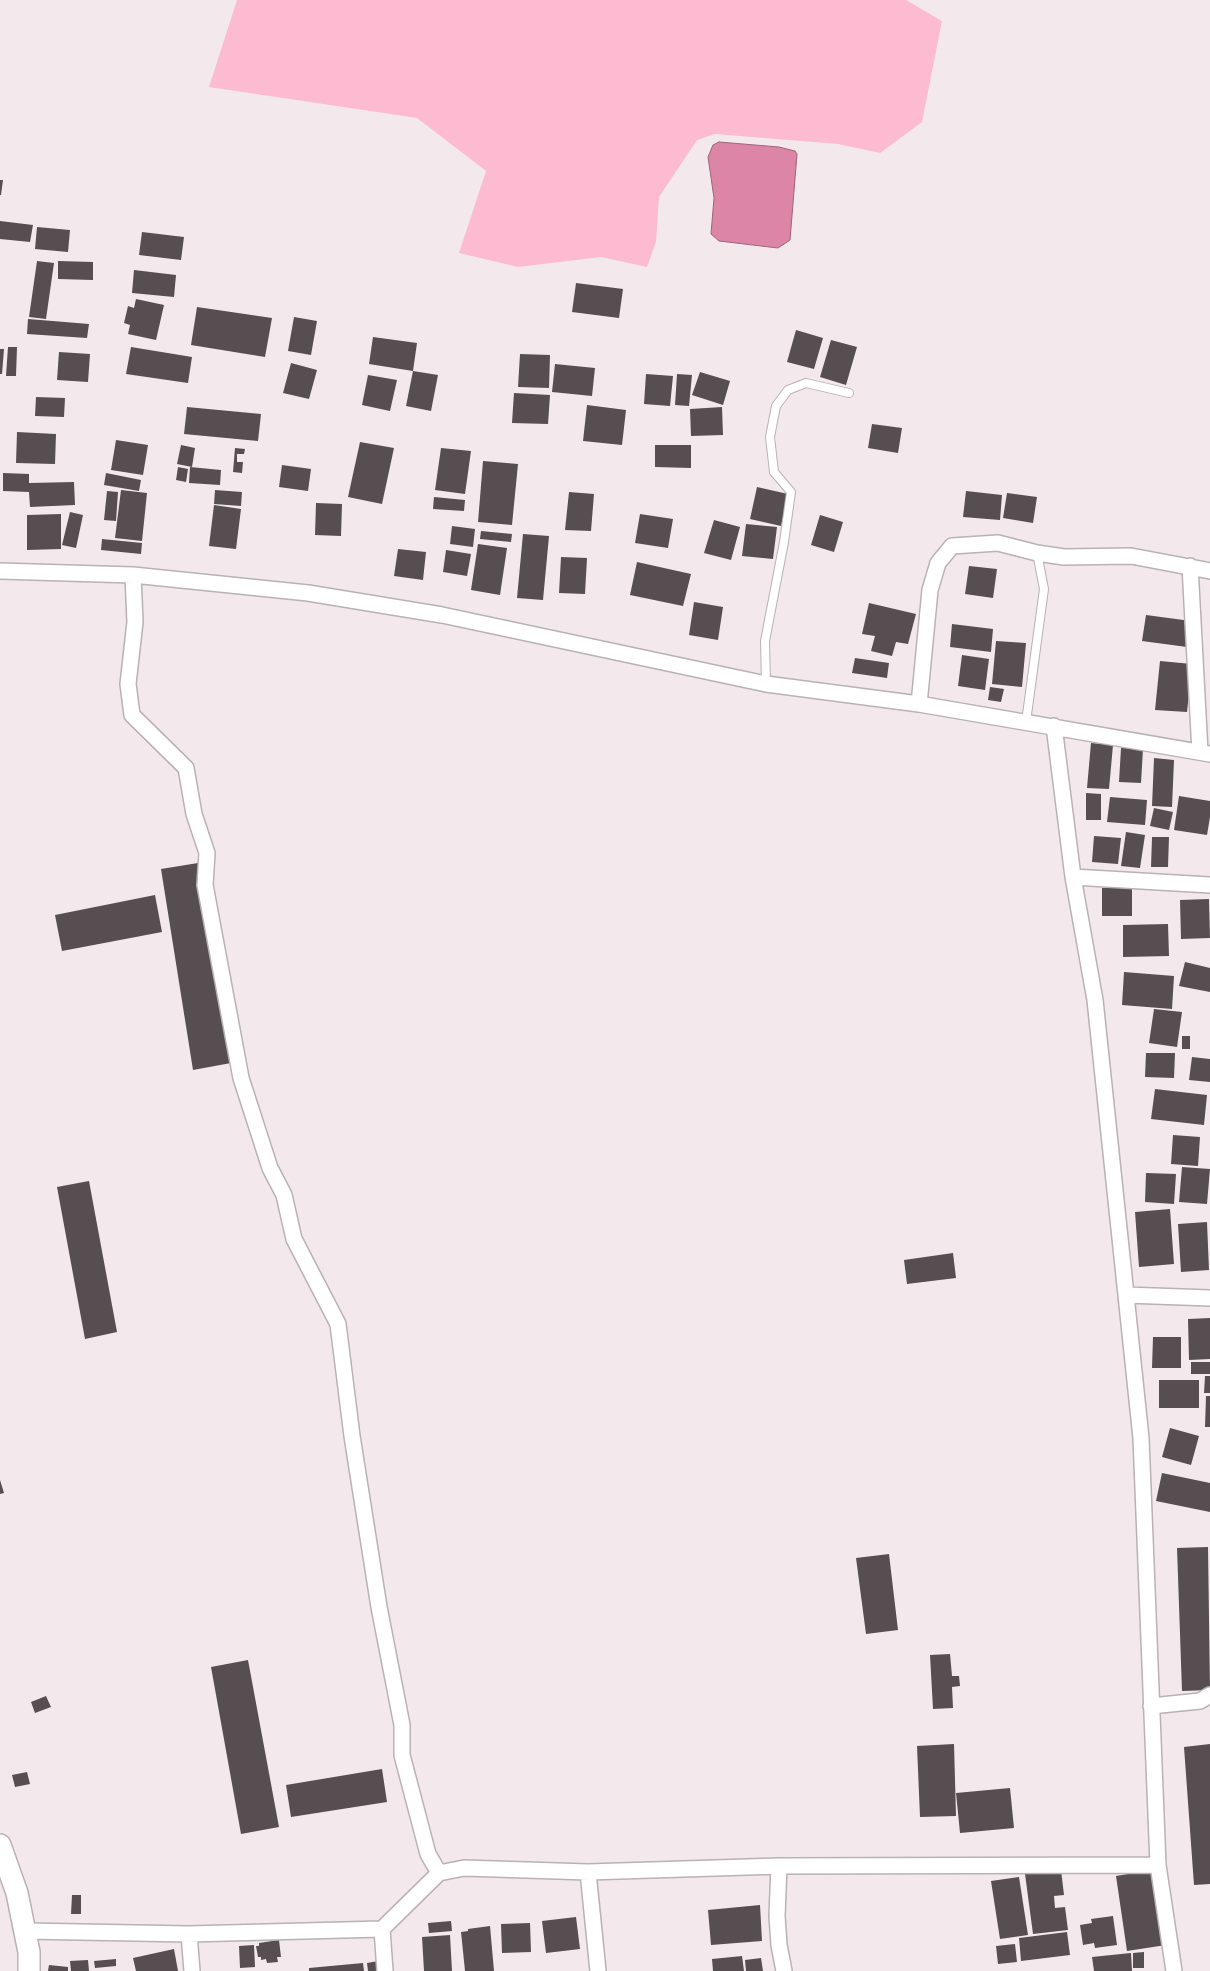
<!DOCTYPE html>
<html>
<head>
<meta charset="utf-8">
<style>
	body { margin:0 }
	canvas { display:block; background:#f3e9ec }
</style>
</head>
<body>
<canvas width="1210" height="1971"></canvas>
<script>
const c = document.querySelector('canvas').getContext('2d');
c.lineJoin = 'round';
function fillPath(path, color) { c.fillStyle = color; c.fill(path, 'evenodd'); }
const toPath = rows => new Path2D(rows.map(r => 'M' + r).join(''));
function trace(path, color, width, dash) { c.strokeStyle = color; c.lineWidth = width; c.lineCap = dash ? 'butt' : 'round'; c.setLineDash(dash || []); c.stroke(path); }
fillPath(toPath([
	[237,0,906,0,942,21,922,122,880,153,838,144,715,134,697,140,659,197,656,242,647,267,601,257,518,267,459,253,486,171,417,118,209,87]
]), '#fdbbd2');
const water = toPath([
	[719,142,779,147,795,151,797,154,790,240,778,248,719,241,711,234,714,198,708,157,713,145,719,142]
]);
fillPath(water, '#dc85a6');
trace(water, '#a0627a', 1);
fillPath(toPath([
	[0,180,3,180,1,195,0,195],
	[0,221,33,225,30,242,0,239],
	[37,227,70,230,68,252,35,249],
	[142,232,184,237,181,260,139,255],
	[37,261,54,263,46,319,29,317],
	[58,261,93,262,93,280,58,279],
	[134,270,176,275,174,297,132,293],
	[576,283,623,289,619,318,572,312],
	[136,299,164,305,156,340,128,334,130,325,124,323,128,306,134,308],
	[197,307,272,318,265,357,191,345],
	[294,317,317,321,311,355,288,351],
	[28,319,89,324,87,338,27,334],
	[796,330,823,338,814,369,787,362],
	[373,337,417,343,413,371,369,364],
	[831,340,857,347,846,385,820,377],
	[8,347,17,347,16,376,6,376],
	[131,347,192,357,188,383,126,374],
	[0,349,4,349,2,374,0,374],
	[59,352,90,354,88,382,57,380],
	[520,354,550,355,549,388,518,387],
	[291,363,317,370,309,399,283,393],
	[555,364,595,368,592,396,552,392],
	[413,371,438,375,431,411,406,406],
	[700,372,730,381,723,405,692,395],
	[646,374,673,376,670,406,644,404],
	[677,374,692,375,689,406,675,405],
	[368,375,397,380,390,411,362,405],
	[514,393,550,395,548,424,512,423],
	[36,397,65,398,64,417,35,416],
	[587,405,626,410,622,445,583,441],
	[187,407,261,414,258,441,184,434],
	[722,407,723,435,691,436,690,409],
	[872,424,902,428,898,453,868,448],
	[17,432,56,434,55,464,16,463],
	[116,440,148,445,143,475,111,470],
	[360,442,394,448,382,504,348,497],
	[181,445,195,448,192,467,177,464],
	[655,445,691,445,691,468,655,467],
	[235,448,245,449,244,454,237,454,237,462,243,462,242,473,233,472],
	[441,448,471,451,465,494,435,490],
	[483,461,518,464,512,525,478,522],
	[282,465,311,469,308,491,279,487],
	[178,467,188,469,186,482,176,480],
	[190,467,221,470,220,485,189,483],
	[3,473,29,474,29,483,74,482,75,505,30,507,29,492,3,491],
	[106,473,141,480,139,491,104,485],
	[757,487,788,494,781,526,750,519],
	[121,490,147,493,142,541,115,538],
	[215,490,242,492,241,506,214,504],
	[107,491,118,492,116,521,104,520],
	[966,491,1002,495,1000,520,963,517],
	[569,492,594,494,591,531,565,530],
	[1007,493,1037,497,1033,523,1003,518],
	[434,497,465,500,464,511,433,509],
	[316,503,342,504,341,536,315,535],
	[214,505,241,509,236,549,209,546],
	[70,512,83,515,76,548,62,545],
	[61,514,61,549,27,550,27,515],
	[640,514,673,519,668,548,635,543],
	[820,515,843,522,834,552,811,545],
	[714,520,740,527,731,560,704,553],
	[746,524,777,527,773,559,742,556],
	[452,526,475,529,473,547,450,544],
	[481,531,512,534,511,542,480,539],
	[523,534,549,536,543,600,517,598],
	[102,539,142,543,141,554,101,550],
	[478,544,507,548,500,595,471,590],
	[398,549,426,552,423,580,394,576],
	[446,550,471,554,467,576,443,572],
	[561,557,587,558,585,594,559,593],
	[637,562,691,574,683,606,630,595],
	[969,566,997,569,993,598,965,594],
	[694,602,723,607,718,640,689,635],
	[869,603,916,614,908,644,896,642,892,656,871,651,875,636,862,634],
	[1146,615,1191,621,1187,647,1142,641],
	[952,624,993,629,991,652,950,647],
	[996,641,1026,643,1022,687,992,684],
	[962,655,989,659,985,690,958,686],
	[855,658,889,663,887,678,852,673],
	[1160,661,1192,664,1187,712,1155,710],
	[990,687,1004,689,1001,702,988,700],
	[1091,743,1113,745,1109,789,1087,788],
	[1121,748,1143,749,1141,783,1119,782],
	[1154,758,1174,760,1172,807,1152,806],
	[1086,793,1101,794,1101,820,1086,820],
	[1179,796,1210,801,1210,817,1207,835,1174,830],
	[1110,797,1147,800,1145,825,1107,822],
	[1154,808,1173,812,1169,830,1150,826],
	[1126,832,1145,835,1140,868,1121,866],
	[1094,836,1121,838,1118,864,1092,862],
	[1152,837,1169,837,1168,867,1151,867],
	[198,863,231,1063,193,1070,161,869],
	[1102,888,1132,888,1132,916,1102,916],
	[155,895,162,932,62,951,55,915],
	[1209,899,1210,938,1181,939,1180,900],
	[1168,924,1169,956,1123,957,1123,925],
	[1185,962,1210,968,1210,992,1179,986],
	[1124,972,1174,976,1172,1009,1122,1005],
	[1154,1009,1182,1012,1177,1047,1149,1043],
	[1182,1036,1190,1036,1190,1049,1182,1049],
	[1146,1053,1175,1053,1174,1078,1145,1077],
	[1192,1057,1210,1059,1210,1082,1189,1080],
	[1155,1089,1207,1095,1204,1125,1151,1119],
	[1173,1135,1200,1137,1198,1166,1171,1164],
	[1182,1167,1210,1169,1207,1204,1179,1202],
	[1146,1173,1176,1174,1174,1204,1145,1202],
	[89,1181,117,1332,85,1339,57,1187],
	[1170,1209,1174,1264,1139,1267,1135,1212],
	[1207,1222,1209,1270,1181,1272,1178,1224],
	[953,1253,956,1278,907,1284,904,1260],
	[1210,1318,1210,1359,1189,1360,1188,1319],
	[1153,1337,1181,1337,1181,1368,1152,1368],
	[1191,1362,1210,1362,1210,1374,1191,1374],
	[1205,1376,1210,1376,1210,1393,1204,1393],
	[1159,1380,1199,1380,1199,1408,1159,1408],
	[1206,1396,1210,1396,1210,1427,1205,1427],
	[1170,1428,1199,1436,1191,1465,1162,1457],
	[1162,1473,1210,1483,1210,1512,1156,1501],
	[0,1480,4,1493,0,1494],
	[1208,1547,1210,1690,1182,1691,1177,1548],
	[889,1554,898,1630,866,1634,856,1558],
	[950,1654,952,1676,959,1676,960,1686,952,1687,953,1708,933,1709,930,1655],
	[248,1660,279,1827,241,1834,211,1667],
	[46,1696,51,1707,35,1713,31,1702],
	[954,1744,956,1816,920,1817,917,1746],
	[1210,1744,1210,1884,1194,1885,1184,1747],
	[382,1769,387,1802,291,1817,286,1785],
	[27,1772,30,1784,15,1787,12,1775],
	[1010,1788,1014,1828,960,1833,956,1793],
	[1127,1869,1154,1870,1166,1945,1127,1951,1116,1876,1128,1874],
	[1061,1870,1064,1895,1054,1896,1055,1908,1065,1907,1068,1930,1033,1934,1025,1874],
	[1019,1877,1028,1935,1000,1939,991,1881],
	[72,1895,81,1895,81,1914,71,1914],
	[760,1905,762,1941,711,1945,708,1910],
	[1113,1916,1117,1945,1095,1948,1094,1943,1083,1945,1080,1925,1092,1923,1091,1919],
	[576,1917,580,1949,546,1953,542,1921],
	[451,1921,452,1931,429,1933,428,1923],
	[530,1923,531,1952,502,1953,501,1924],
	[490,1926,494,1971,465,1971,461,1932,468,1931,468,1929],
	[1067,1932,1070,1955,1021,1961,1019,1938],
	[450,1935,452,1971,424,1971,422,1937],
	[279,1940,281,1957,277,1957,278,1962,267,1963,266,1959,261,1960,261,1957,258,1957,256,1946,259,1946,259,1943],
	[1015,1944,1017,1962,998,1964,996,1946],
	[254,1945,255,1967,240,1968,239,1946],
	[174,1949,178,1971,136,1971,133,1958],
	[1144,1952,1144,1968,1133,1968,1133,1953],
	[1131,1953,1132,1971,1094,1971,1092,1957],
	[742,1956,744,1971,713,1971,712,1959],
	[761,1958,763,1971,746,1971,745,1960],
	[116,1959,116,1966,95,1968,94,1961],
	[88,1960,89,1971,71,1971,70,1961],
	[378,1961,380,1971,368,1971,367,1963],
	[363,1963,364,1971,309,1971,309,1968],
	[49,1965,68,1967,68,1971,48,1971]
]), '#564e51');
const lane = toPath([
	[766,684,765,641,784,542,791,492,774,472,770,437,776,406,788,390,806,383,849,393],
	[1026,722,1044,589,1037,553]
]);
const street = toPath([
	[1190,566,1200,752],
	[0,571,133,575,308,593,442,615,766,684,919,704,1210,754],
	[133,575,135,622,128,684,132,715,186,768,194,814,207,853,205,885,241,1078,270,1168,284,1195,294,1239,338,1324,352,1436,379,1607,402,1725,402,1755,428,1854,439,1873],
	[919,704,930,590,938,563,952,546,998,543,1037,553,1064,557,1131,556,1210,571],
	[1054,726,1073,877,1095,1000,1141,1438,1158,1865,1174,1971],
	[1073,877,1210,885],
	[1126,1295,1210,1298],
	[1151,1706,1200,1701,1210,1695],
	[779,1866,777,1916,779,1945,784,1971],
	[588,1872,598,1971],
	[382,1929,385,1971],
	[25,1931,189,1934,382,1929,439,1873,464,1868,588,1872,779,1866,1158,1865],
	[189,1934,192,1971]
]);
const secondary = toPath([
	[0,1845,17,1893,29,1952,29,1971]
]);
trace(lane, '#bab1b4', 10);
trace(street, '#bab1b4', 18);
trace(secondary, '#bab1b4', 24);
trace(lane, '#fff', 8);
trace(street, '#fff', 15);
trace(secondary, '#fff', 21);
</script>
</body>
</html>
